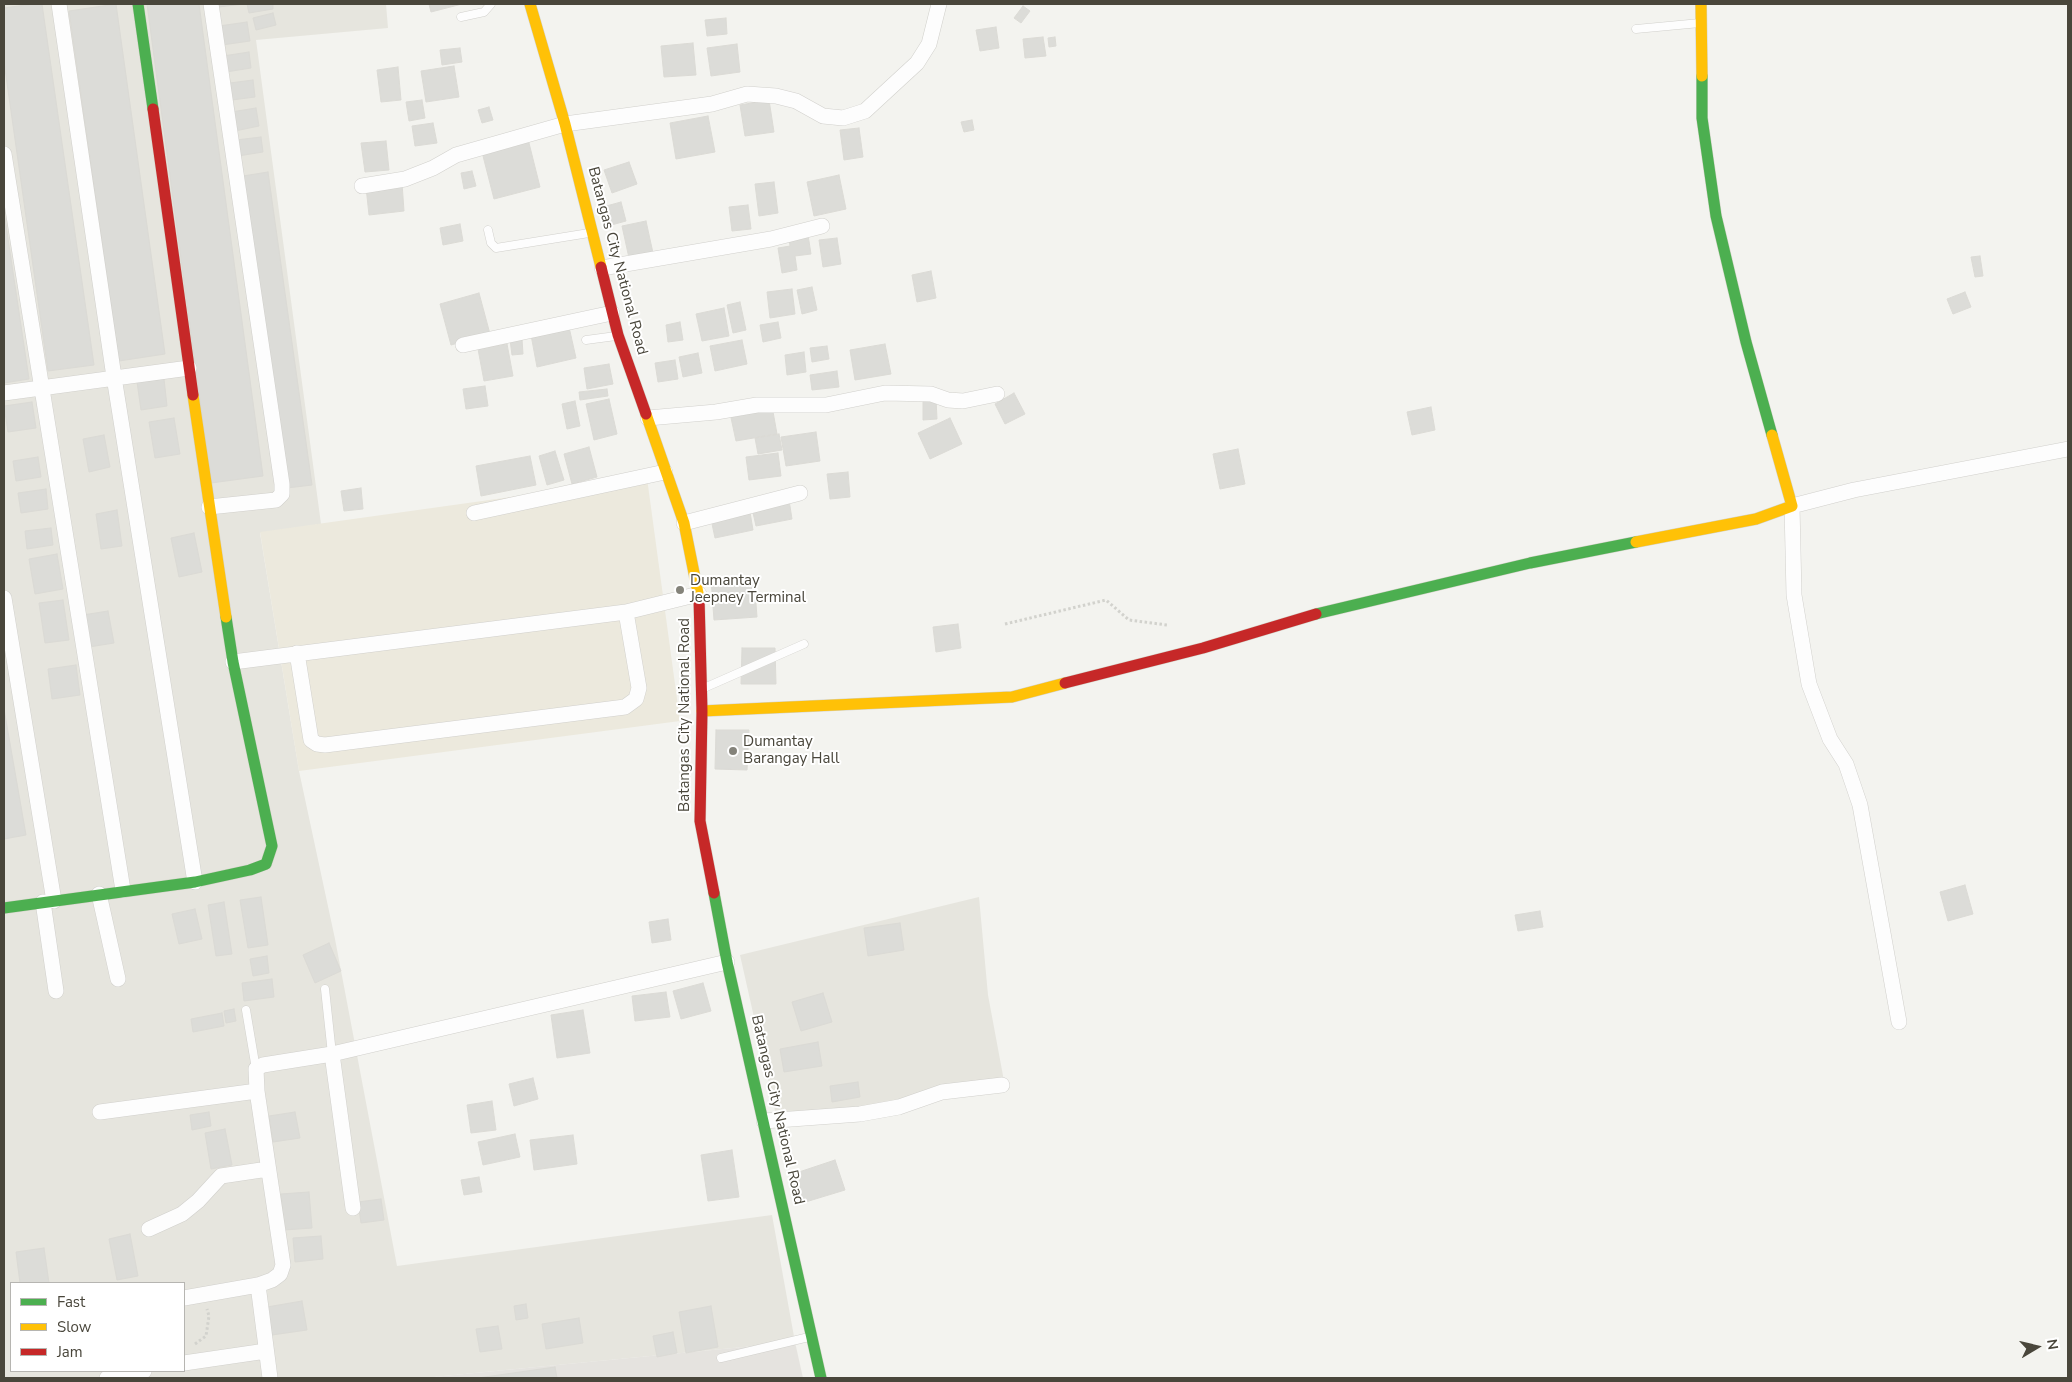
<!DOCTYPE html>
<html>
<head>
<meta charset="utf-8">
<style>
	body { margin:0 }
	#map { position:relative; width:2072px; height:1382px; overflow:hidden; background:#f3f3ef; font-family:"Nunito Sans",sans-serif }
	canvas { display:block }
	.frame { position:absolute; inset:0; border:5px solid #49463b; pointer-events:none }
	.legend { position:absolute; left:10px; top:1282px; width:175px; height:90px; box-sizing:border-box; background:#fff; border:1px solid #b6b5b1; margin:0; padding:6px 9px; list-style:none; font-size:15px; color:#49463b }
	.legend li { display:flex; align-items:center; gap:10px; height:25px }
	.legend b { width:25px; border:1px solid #b6b5b1 }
	.north { position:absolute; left:2012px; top:1322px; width:50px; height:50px; -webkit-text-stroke:4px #fff; paint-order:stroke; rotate:81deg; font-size:14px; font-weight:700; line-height:20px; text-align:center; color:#49463b }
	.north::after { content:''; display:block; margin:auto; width:18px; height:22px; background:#49463b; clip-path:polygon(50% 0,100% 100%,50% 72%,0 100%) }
</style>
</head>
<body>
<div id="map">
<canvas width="2072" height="1382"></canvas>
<div class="frame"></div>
<ul class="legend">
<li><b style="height:6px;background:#4caf50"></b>Fast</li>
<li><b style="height:6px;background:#ffc107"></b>Slow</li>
<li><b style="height:6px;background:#c62828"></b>Jam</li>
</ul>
<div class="north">N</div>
</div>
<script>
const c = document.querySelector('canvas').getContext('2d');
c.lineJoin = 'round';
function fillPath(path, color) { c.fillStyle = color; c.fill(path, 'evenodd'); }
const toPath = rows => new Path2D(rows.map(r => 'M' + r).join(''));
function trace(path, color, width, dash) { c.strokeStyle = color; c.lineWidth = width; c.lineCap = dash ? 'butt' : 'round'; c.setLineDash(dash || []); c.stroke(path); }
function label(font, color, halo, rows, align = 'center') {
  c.font = font + ' "Nunito Sans",sans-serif'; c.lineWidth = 4; c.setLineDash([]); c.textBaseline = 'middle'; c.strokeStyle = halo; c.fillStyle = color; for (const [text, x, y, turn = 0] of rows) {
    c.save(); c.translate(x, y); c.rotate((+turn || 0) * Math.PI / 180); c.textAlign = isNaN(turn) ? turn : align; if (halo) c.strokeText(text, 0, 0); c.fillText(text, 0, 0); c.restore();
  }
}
fillPath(toPath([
	[4,4,386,4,388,28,256,40,321,524,260,533,299,771,335,939,397,1266,772,1215,795,1342,423,1378,4,1378],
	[11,1283,184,1283,184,1371,11,1371],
	[979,897,988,995,1004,1081,778,1124,740,955]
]), '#e6e5de');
fillPath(toPath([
	[647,478,680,721,299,771,260,532]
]), '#ece9dd');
fillPath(toPath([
	[795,1342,803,1378,423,1378]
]), '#e5e3df');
const building = toPath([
	[33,4,42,4,94,365,48,371,4,62,4,8,33,4],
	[116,4,165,354,119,361,69,11,116,4],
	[147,4,199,4,263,476,211,483,147,4],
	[217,4,244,4,218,7,217,4],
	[247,4,273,4,273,9,249,13,247,4],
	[429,4,462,4,431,12,429,4],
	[1023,6,1030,11,1021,23,1014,18,1023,6],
	[273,13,276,25,256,30,253,18,273,13],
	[726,18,727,34,707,36,705,20,726,18],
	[247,22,250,41,222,45,219,26,247,22],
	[996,27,999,48,980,51,976,30,996,27],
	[1043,37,1046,56,1025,58,1023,39,1043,37],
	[1055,37,1056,46,1049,47,1048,38,1055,37],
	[693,43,696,75,664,77,661,46,693,43],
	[737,44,740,72,711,76,707,48,737,44],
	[460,48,462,62,442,65,440,50,460,48],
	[249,52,251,68,226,72,223,56,249,52],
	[454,66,459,97,426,102,421,71,454,66],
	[398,67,401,100,381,102,377,70,398,67],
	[253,80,255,97,232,100,230,83,253,80],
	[422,100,425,118,409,121,406,102,422,100],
	[769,100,774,132,745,136,740,105,769,100],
	[489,107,493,120,482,123,478,110,489,107],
	[256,108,259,126,235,131,231,112,256,108],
	[708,116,715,152,676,159,670,123,708,116],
	[972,120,974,130,964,132,961,122,972,120],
	[433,123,437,143,415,146,412,126,433,123],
	[859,128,863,157,844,160,840,130,859,128],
	[261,137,263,152,238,156,236,140,261,137],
	[528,139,540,187,494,199,482,152,528,139],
	[386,141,389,170,365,172,361,143,386,141],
	[629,162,637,184,612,193,604,170,629,162],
	[472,171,476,186,464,189,461,173,472,171],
	[268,172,312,485,287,488,243,176,268,172],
	[839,175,846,209,814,216,807,182,839,175],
	[774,182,778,213,759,216,755,184,774,182],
	[402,183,404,211,369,215,366,187,402,183],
	[621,202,626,221,604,227,599,208,621,202],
	[748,205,751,229,732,231,729,207,748,205],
	[4,212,29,379,4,383,4,212],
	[646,221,653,253,629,258,622,226,646,221],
	[460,224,463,241,443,245,440,228,460,224],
	[808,235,811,254,795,256,797,270,782,273,778,248,790,246,789,238,808,235],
	[837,238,841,264,823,267,819,240,837,238],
	[1980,256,1983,276,1975,277,1971,257,1980,256],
	[931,271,936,298,917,302,912,275,931,271],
	[812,287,817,310,802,314,797,290,812,287],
	[792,289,795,314,770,318,767,292,792,289],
	[1965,292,1971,307,1953,314,1947,299,1965,292],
	[479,293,490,334,451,345,440,304,479,293],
	[740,302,746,330,733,333,727,305,740,302],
	[724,308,729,336,702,341,696,314,724,308],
	[680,322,683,340,668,342,666,325,680,322],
	[778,322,781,338,763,342,760,325,778,322],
	[569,327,576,358,537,367,531,335,569,327],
	[522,339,523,354,512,355,510,340,522,339],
	[742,340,747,364,715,371,710,346,742,340],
	[507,344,513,376,484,381,478,349,507,344],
	[885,344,891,374,855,380,850,350,885,344],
	[827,346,829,359,812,362,810,348,827,346],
	[804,352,806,372,787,375,785,355,804,352],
	[698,353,702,373,683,377,679,357,698,353],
	[675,360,678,379,658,382,655,363,675,360],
	[609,364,613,384,587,389,584,368,609,364],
	[837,371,839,387,812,390,810,375,837,371],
	[164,379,167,406,141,410,137,382,164,379],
	[485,386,488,406,466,409,463,389,485,386],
	[607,389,608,396,580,400,579,392,607,389],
	[1014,393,1025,414,1005,424,995,404,1014,393],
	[609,399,617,434,594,440,586,404,609,399],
	[923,399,936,399,937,419,923,420,923,399],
	[575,401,580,426,567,429,562,404,575,401],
	[32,402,36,428,8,432,4,406,32,402],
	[772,406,777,434,736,441,730,413,772,406],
	[1431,407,1435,430,1412,435,1407,412,1431,407],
	[174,418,180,454,155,458,149,422,174,418],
	[950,418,962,444,930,459,918,433,950,418],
	[816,432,820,461,786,466,781,437,816,432],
	[779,434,782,450,758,454,755,438,779,434],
	[104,435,110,467,89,472,83,439,104,435],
	[589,447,597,477,572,484,564,454,589,447],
	[1238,449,1245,484,1220,489,1213,454,1238,449],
	[555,451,564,480,547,485,539,456,555,451],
	[778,453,781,476,749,480,746,457,778,453],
	[530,456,536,485,481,496,476,466,530,456],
	[38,457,41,477,16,481,13,461,38,457],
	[848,472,850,497,830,499,827,474,848,472],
	[361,488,363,509,344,511,341,491,361,488],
	[46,489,48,509,21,513,18,493,46,489],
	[789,500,792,519,756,526,752,508,789,500],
	[117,510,122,546,101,549,96,514,117,510],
	[750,512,753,530,715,538,711,519,750,512],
	[51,528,53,545,27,549,25,531,51,528],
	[194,533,202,572,179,577,171,538,194,533],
	[57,554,63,589,35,594,29,559,57,554],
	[754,576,757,617,714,620,711,579,754,576],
	[63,600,69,640,45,643,39,603,63,600],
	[108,611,114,643,89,647,83,615,108,611],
	[958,624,961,648,936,652,933,627,958,624],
	[742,648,775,648,776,684,741,684,742,648],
	[76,665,80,695,52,699,48,669,76,665],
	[4,709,26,835,4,839,4,709],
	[716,730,749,730,747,770,715,769,716,730],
	[1965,885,1973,914,1948,921,1940,892,1965,885],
	[261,897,268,945,248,948,240,900,261,897],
	[224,902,232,954,216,956,208,905,224,902],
	[195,909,202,939,179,944,172,914,195,909],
	[1540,911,1543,927,1518,931,1515,915,1540,911],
	[668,919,671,940,652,943,649,922,668,919],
	[900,923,904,950,868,956,864,928,900,923],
	[329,943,341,971,315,983,303,955,329,943],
	[267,956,269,973,253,976,250,959,267,956],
	[272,979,274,997,244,1001,242,983,272,979],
	[703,983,711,1011,681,1019,673,991,703,983],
	[666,992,670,1017,635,1021,632,996,666,992],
	[823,993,832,1022,801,1031,792,1002,823,993],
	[234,1009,236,1021,226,1023,224,1011,234,1009],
	[583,1010,590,1053,557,1058,551,1015,583,1010],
	[222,1013,224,1026,193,1032,191,1019,222,1013],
	[818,1042,822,1066,784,1072,780,1049,818,1042],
	[533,1078,538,1099,514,1106,509,1084,533,1078],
	[858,1082,860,1097,832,1102,830,1086,858,1082],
	[492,1101,496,1130,471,1133,467,1105,492,1101],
	[209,1112,211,1126,192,1130,190,1115,209,1112],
	[295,1112,300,1138,273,1142,269,1116,295,1112],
	[225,1129,232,1165,211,1169,205,1133,225,1129],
	[515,1134,520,1157,483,1165,478,1142,515,1134],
	[573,1135,577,1164,534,1170,530,1140,573,1135],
	[732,1150,739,1197,708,1201,701,1155,732,1150],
	[835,1160,845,1190,799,1204,790,1175,835,1160],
	[479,1177,482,1192,464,1195,461,1180,479,1177],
	[309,1192,312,1228,284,1230,281,1194,309,1192],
	[381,1199,384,1220,361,1223,358,1202,381,1199],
	[130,1234,138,1276,117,1280,109,1239,130,1234],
	[321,1236,323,1259,295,1262,293,1238,321,1236],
	[44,1248,49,1283,20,1283,16,1252,44,1248],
	[302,1301,307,1330,272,1335,267,1307,302,1301],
	[526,1304,528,1318,516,1320,514,1306,526,1304],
	[711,1306,718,1347,686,1353,679,1312,711,1306],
	[579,1318,583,1343,546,1349,542,1324,579,1318],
	[498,1326,502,1349,480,1352,476,1329,498,1326],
	[673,1332,677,1353,657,1357,653,1336,673,1332],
	[555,1367,557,1378,478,1378,555,1367]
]);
fillPath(building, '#dcdcd8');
trace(building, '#dbdad5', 1);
const lane = toPath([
	[461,17,484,12,491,4],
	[1636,29,1700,23],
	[488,230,491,243,496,248,589,233],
	[586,340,616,336],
	[704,688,804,644],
	[325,989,332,1054],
	[246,1010,256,1069],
	[721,1358,809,1337]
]);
const street = toPath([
	[59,4,114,377,195,882],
	[4,154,123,890],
	[362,186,405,179,433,168,456,155,565,124,712,104,747,94,776,96,796,101,823,116,843,118,865,111,917,63,929,44,939,4],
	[602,268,771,239,822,226],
	[463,345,612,313],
	[4,393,189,368],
	[648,418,716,412,757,405,826,405,885,393,931,394,948,400,963,401,997,394],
	[209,507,276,500,282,494,282,484,211,4],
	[474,513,665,472],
	[684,523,800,493],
	[4,598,54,901],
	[297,653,311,740,317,744,325,745,625,707,636,699,639,688,626,612],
	[233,662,626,612,699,594],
	[99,894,118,979],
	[43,902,56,991],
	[1899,1022,1860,805,1846,764,1830,739,1809,684,1794,595,1792,506,1854,490,2068,449],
	[332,1054,353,1208],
	[100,1112,257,1091],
	[764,1121,860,1114,899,1107,942,1092,1002,1085],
	[149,1229,182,1214,198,1201,221,1176,268,1169],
	[258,1285,270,1378],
	[184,1298,258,1285,272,1280,280,1274,283,1265,257,1091,256,1069,263,1065,332,1054,727,962],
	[184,1363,266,1351],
	[107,1378,144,1371]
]);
const fast = toPath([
	[138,4,153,109],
	[1702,76,1702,118,1716,216,1746,342,1772,435],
	[1316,614,1530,563,1636,542],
	[714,893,727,962,821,1378],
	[4,908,195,882,250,870,266,864,272,846,233,662,226,617]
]);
const slow = toPath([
	[530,4,565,124,601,267],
	[1701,4,1702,76],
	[193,395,226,617],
	[646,414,684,523,699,598],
	[1636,542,1756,519,1792,506,1772,435],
	[702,711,1012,697,1065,683]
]);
const jam = toPath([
	[153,109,193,395],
	[601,267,618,335,646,414],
	[699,598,702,711,700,821,714,893],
	[1065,683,1203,648,1316,614]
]);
trace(lane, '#d1d0cc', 9);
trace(street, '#d1d0cc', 16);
trace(fast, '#d3d2c8', 12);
trace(slow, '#d3d2c8', 12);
trace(jam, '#d3d2c8', 12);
trace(toPath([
	[1005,624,1106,600,1129,620,1167,625],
	[195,1344,206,1336,209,1316,207,1309]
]), '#d2d2cd', 3, [2.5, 2.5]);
trace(lane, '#fdfdfd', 8);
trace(street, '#fdfdfd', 15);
trace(fast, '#4caf50', 11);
trace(slow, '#ffc107', 11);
trace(jam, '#c62828', 11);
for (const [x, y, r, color] of [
	[680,590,5,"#84837a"],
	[733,751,5,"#84837a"]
]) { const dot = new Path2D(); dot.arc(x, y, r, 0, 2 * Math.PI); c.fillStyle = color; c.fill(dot); trace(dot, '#fff', 2); }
label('15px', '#49463b', '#fff', [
	["Batangas City National Road",617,261,75],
	["Batangas City National Road",685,715,-90],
	["Batangas City National Road",777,1110,77]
]);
label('15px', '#49463b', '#fff', [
	["Dumantay",690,581],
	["Jeepney Terminal",690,598],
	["Dumantay",743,742],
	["Barangay Hall",743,759]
], 'left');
</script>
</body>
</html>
